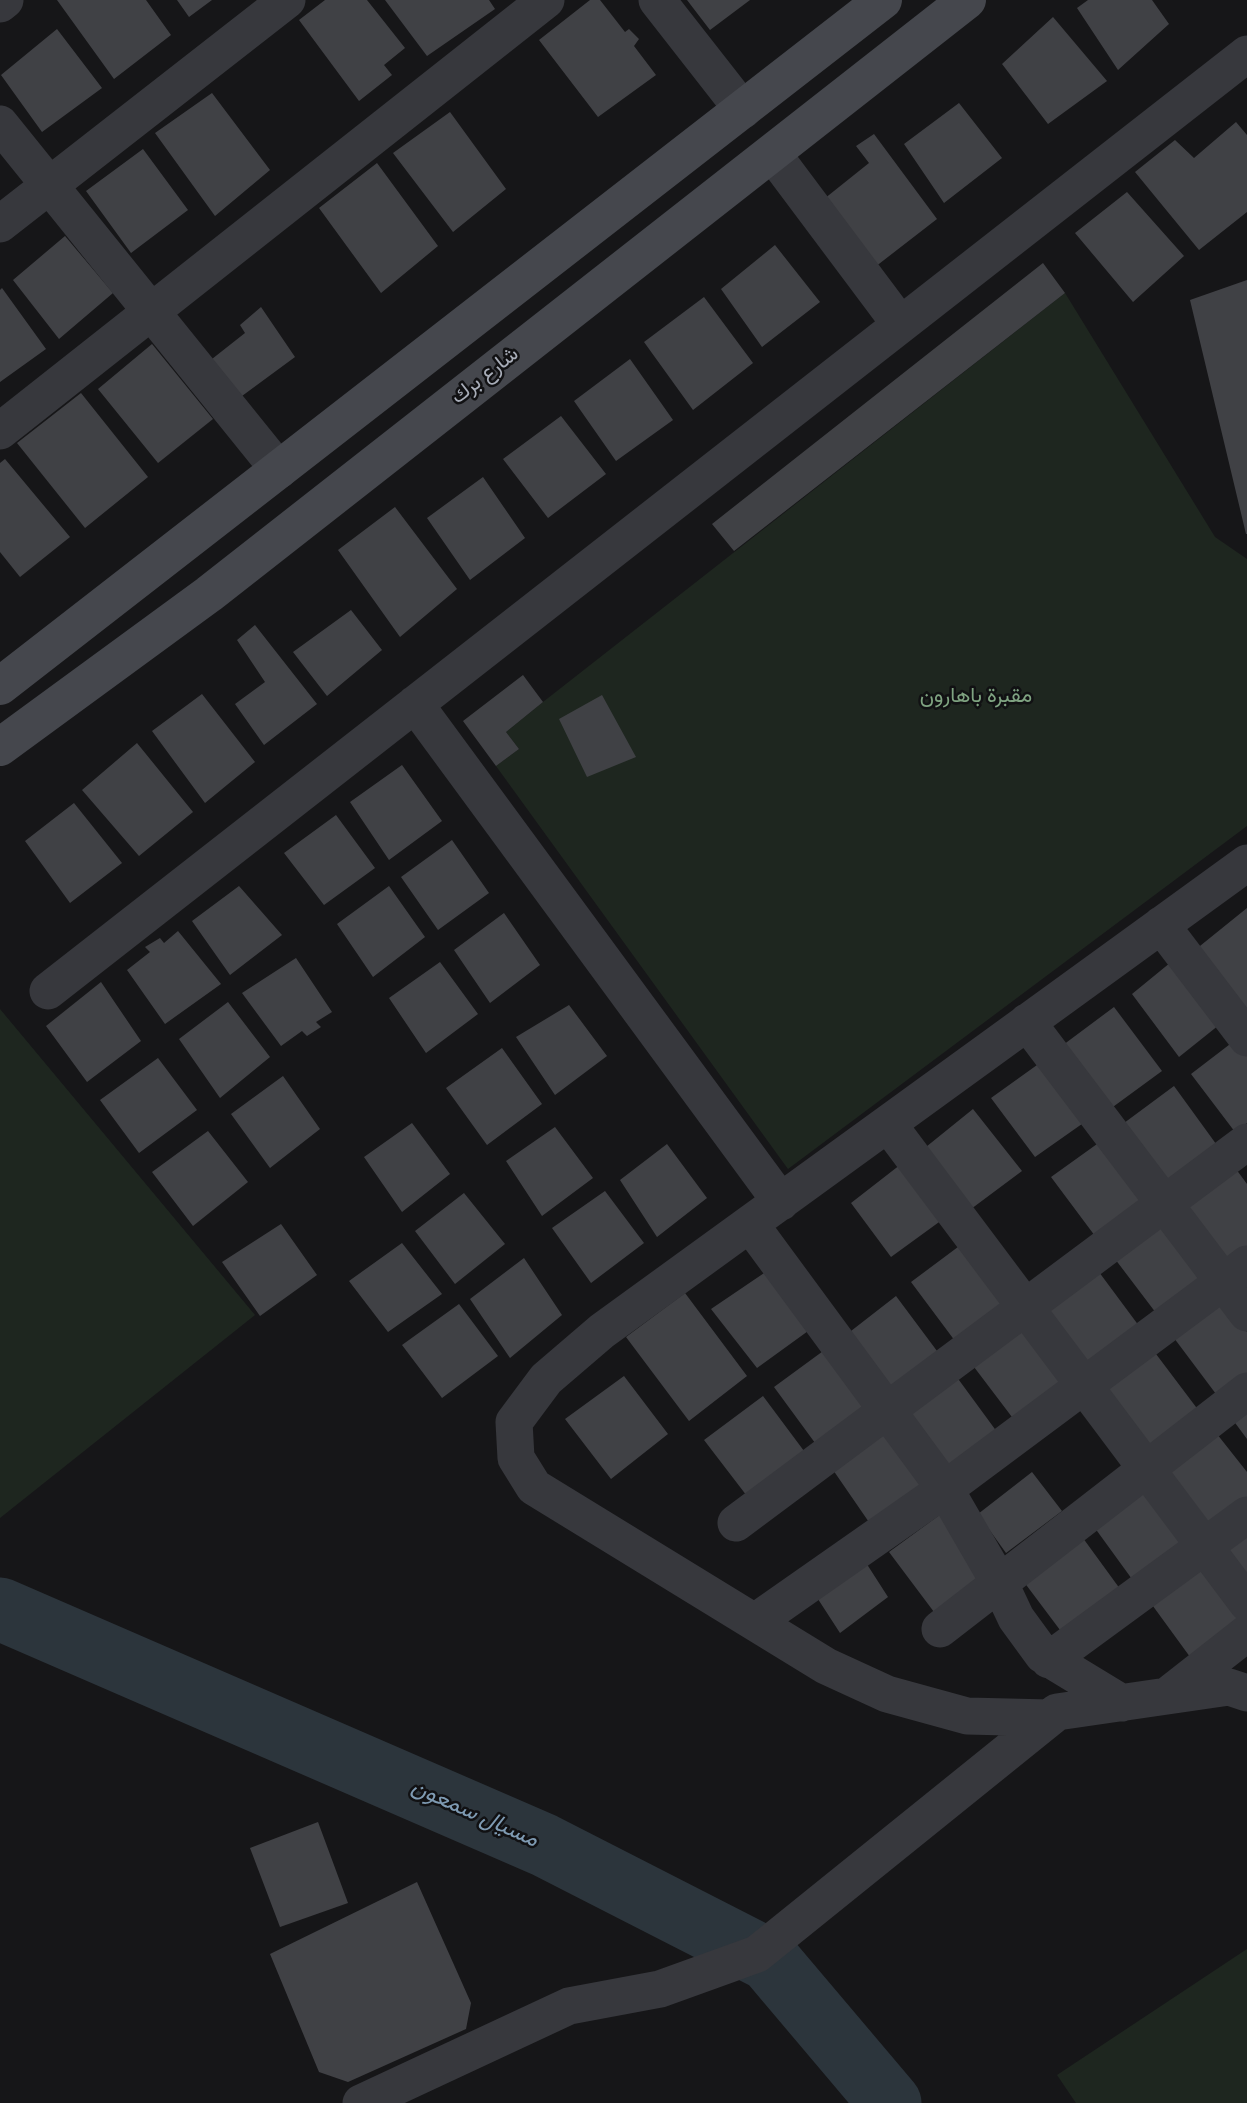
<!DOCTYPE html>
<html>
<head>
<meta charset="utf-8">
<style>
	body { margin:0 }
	canvas { display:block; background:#161618 }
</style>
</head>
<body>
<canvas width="1247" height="2103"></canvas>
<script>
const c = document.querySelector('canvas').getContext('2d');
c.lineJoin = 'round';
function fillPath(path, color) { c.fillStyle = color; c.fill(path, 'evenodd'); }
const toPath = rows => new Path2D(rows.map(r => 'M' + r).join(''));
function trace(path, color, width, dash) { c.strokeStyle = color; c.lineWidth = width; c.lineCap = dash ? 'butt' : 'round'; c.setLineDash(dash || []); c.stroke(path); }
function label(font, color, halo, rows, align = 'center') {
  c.font = font + ' Overpass,Vazirmatn,sans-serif'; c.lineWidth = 5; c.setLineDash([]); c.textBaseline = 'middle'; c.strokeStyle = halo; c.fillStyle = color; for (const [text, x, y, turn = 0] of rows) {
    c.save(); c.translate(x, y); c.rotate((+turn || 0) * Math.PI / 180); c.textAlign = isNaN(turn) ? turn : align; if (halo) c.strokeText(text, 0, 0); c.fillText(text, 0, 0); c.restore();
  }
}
fillPath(toPath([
	[1065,293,1215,537,1247,559,1247,826,788,1169,496,766,519,749,506,732,543,702],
	[0,1009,255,1315,0,1518],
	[1247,1949,1247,2103,1076,2103,1057,2075]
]), '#1e261f');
trace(toPath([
	[0,1609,544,1845,769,1960,890,2103]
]), '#2c353c', 63);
fillPath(toPath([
	[57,0,146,0,171,35,114,79],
	[177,0,212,0,189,17],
	[325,0,367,0,405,48,384,65,392,75,359,101,299,20],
	[385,0,489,0,495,9,427,56],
	[590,0,600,0,625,32,629,29,639,39,634,46,656,75,598,117,539,40],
	[687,0,750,0,710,30],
	[1088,0,1152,0,1169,24,1118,70,1077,8],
	[1053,17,1107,81,1048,124,1002,64],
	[57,29,102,88,42,132,1,75],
	[212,93,270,170,215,216,155,133],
	[959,103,1002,158,944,203,904,144],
	[450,112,506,189,453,232,393,153],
	[1236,122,1247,135,1247,212,1199,250,1135,172,1175,140,1194,158],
	[874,134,937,219,875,267,824,199,869,163,856,146],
	[143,149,188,210,131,253,86,191],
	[377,163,438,246,381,293,319,208],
	[1127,192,1184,256,1133,302,1075,233],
	[65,236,113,293,59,339,13,280],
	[775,245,820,302,762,347,721,289],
	[1043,263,1065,293,734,551,712,524],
	[1247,280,1247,534,1246,534,1190,300],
	[2,288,46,349,0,382,0,290],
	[704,297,753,363,693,410,644,342],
	[261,307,295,357,242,396,212,359,245,333,240,325],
	[152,344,213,419,158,463,98,389],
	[630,359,673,420,616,461,574,401],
	[81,393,148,477,85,528,17,443],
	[561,416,606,474,548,518,503,459],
	[5,459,70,537,20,577,0,552,0,463],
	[483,477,525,538,470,580,427,518],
	[395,507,457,589,400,637,338,550],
	[351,610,382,650,327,696,293,652],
	[255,625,317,704,264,745,235,704,265,682,237,640],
	[523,675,543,702,506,732,519,749,496,766,463,721],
	[202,694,255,762,205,803,152,731],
	[602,695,636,757,587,777,559,719],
	[137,743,193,812,139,856,82,790],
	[402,765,442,821,389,860,350,802],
	[74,803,122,863,70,903,25,841],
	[336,815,375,868,324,905,284,853],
	[452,840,489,893,438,930,401,877],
	[239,886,282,935,230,975,192,921],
	[389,886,425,937,373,977,337,924],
	[1247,908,1247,1009,1195,950],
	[504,913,540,965,490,1003,454,950],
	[178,931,221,984,165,1024,127,970,150,952,145,947,160,938,164,943],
	[296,958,332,1012,316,1022,321,1027,307,1036,302,1031,281,1046,242,993],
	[1176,958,1224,1021,1179,1057,1132,994],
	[440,962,478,1014,426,1053,389,998],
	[101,982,141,1041,87,1082,46,1026],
	[228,1002,270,1057,220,1098,179,1039],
	[569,1005,607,1056,555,1095,516,1037],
	[1114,1007,1162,1071,1106,1112,1059,1048],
	[1238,1038,1247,1050,1247,1123,1235,1132,1191,1074],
	[502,1048,542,1104,487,1145,446,1088],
	[158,1058,197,1110,139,1153,100,1100],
	[1044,1060,1089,1119,1035,1157,991,1098],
	[283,1076,320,1129,270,1168,231,1114],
	[1174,1086,1219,1148,1167,1189,1120,1126],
	[973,1109,1022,1171,967,1212,921,1151],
	[412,1123,450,1174,402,1212,364,1157],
	[555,1127,593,1178,542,1216,506,1161],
	[208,1131,248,1182,193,1226,152,1172],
	[1104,1139,1151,1201,1098,1240,1051,1177],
	[667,1144,707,1198,657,1237,620,1180],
	[905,1161,946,1217,891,1257,851,1203],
	[1233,1165,1247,1184,1247,1247,1225,1265,1180,1205],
	[605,1191,644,1243,591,1283,552,1228],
	[464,1193,505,1244,455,1284,415,1231],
	[1163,1219,1206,1276,1156,1313,1112,1255],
	[281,1224,317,1275,260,1316,222,1262],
	[966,1241,1012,1303,958,1345,911,1282],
	[402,1243,442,1294,388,1332,349,1281],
	[524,1258,562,1315,510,1358,470,1299],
	[773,1267,815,1326,757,1368,711,1309],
	[1096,1268,1142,1330,1087,1370,1041,1309],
	[685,1293,747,1376,689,1421,626,1337],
	[896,1296,940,1355,886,1398,842,1338],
	[1221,1297,1247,1332,1247,1376,1219,1398,1171,1334],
	[459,1304,498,1356,442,1398,402,1345],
	[1027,1323,1072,1384,1018,1425,971,1363],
	[830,1346,874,1406,818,1447,774,1387],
	[1153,1350,1199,1411,1149,1451,1102,1388],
	[624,1376,668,1434,611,1479,565,1419],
	[956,1376,1000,1436,946,1476,900,1416],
	[763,1396,807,1455,750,1500,704,1440],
	[1247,1404,1247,1439,1230,1416],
	[886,1428,931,1487,873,1528,831,1467],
	[1213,1429,1247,1472,1247,1499,1207,1530,1162,1468],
	[1032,1472,1062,1511,1006,1553,978,1514],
	[1146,1483,1191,1543,1137,1586,1092,1524],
	[945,1511,988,1570,934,1612,889,1552],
	[1247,1525,1247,1583,1219,1547],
	[1080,1534,1123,1593,1066,1638,1021,1578],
	[861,1555,888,1597,840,1633,816,1596],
	[1202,1564,1245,1621,1193,1661,1150,1602],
	[318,1822,348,1903,280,1927,250,1848],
	[417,1882,471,2003,466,2029,348,2082,319,2072,270,1954]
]), '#404145');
trace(toPath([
	[657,0,743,110],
	[0,4,5,0],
	[0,124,279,470],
	[772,153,900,324],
	[0,224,287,0],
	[0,431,546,0],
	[415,704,781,1202],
	[1161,925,1247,1038],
	[48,991,1247,54],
	[1027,1022,1247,1313],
	[888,1124,1247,1603],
	[750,1224,945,1489,1000,1584,1016,1618,1043,1655,1122,1703],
	[736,1523,1247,1142],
	[755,1622,945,1489,1247,1264],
	[940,1629,1247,1391],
	[1049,1660,1247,1515],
	[1168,1695,1247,1633],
	[1049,1718,967,1716,887,1694,826,1666,534,1487,516,1458,514,1422,546,1379,602,1331,1247,863],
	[361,2103,569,2006,660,1989,757,1954,1057,1712,1229,1687,1247,1693]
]), '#37383d', 37);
trace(toPath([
	[0,686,883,0],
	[0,747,209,594,967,0]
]), '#45474d', 38);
label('21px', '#a8adb8', '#111113', [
	["شارع برك",486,377,-38]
]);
label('21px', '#7fa381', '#111113', [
	["مقبرة باهارون",976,698]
]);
label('italic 23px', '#7f9bb3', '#111113', [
	["مسيال سمعون",474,1815,24]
]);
</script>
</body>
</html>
